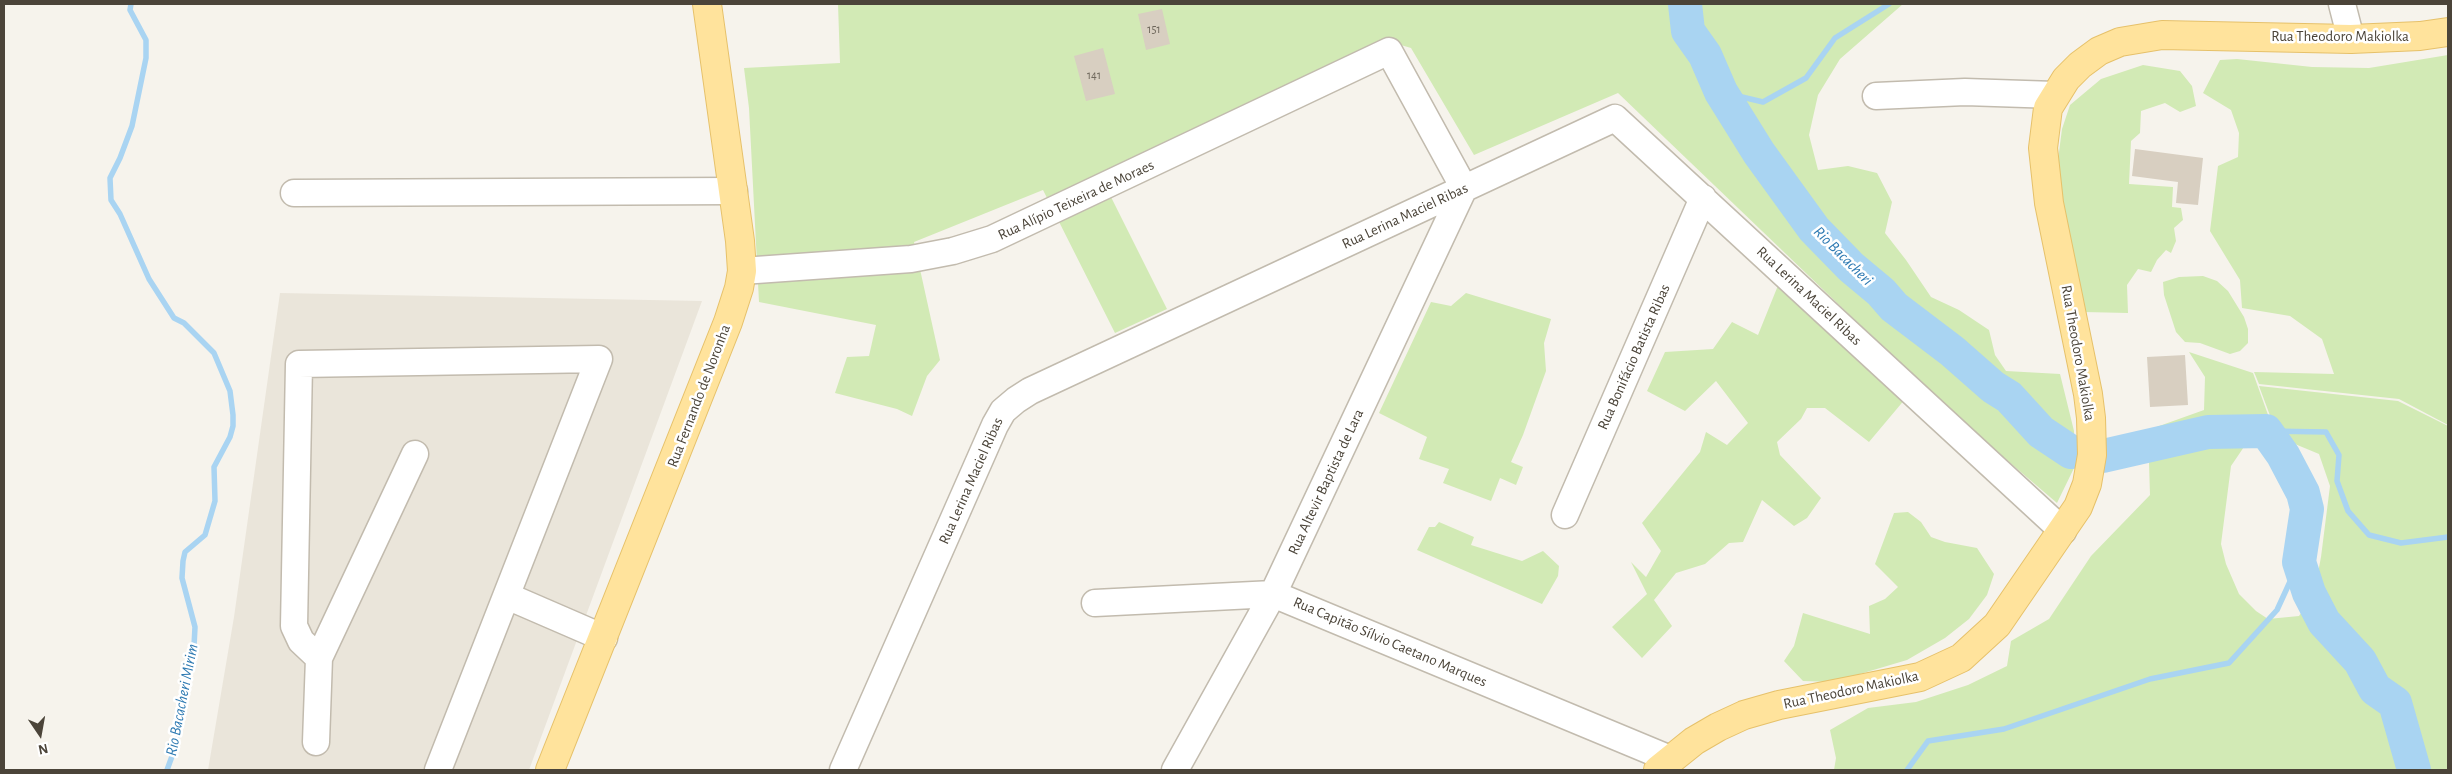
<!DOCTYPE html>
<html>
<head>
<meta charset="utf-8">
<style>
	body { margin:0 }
	#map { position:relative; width:2452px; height:774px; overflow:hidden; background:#f6f3ec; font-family:"Alegreya Sans",sans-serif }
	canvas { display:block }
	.frame { position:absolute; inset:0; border:5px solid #4b4439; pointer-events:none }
	.north { position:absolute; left:15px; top:709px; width:50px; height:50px; -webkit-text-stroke:4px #fff; paint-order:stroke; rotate:168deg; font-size:14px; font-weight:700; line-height:20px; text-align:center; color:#4b4439 }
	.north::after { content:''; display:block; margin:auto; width:18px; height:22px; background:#4b4439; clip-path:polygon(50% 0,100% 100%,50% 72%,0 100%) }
</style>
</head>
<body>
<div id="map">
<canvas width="2452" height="774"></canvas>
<div class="frame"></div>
<div class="north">N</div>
</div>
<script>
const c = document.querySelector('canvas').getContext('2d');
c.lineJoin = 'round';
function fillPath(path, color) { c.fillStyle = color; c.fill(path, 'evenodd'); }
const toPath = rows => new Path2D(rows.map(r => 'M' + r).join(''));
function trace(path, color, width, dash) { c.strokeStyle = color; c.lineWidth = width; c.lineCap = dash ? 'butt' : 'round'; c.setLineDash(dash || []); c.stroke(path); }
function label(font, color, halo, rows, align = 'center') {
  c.font = font + ' "Alegreya Sans",sans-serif'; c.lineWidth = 5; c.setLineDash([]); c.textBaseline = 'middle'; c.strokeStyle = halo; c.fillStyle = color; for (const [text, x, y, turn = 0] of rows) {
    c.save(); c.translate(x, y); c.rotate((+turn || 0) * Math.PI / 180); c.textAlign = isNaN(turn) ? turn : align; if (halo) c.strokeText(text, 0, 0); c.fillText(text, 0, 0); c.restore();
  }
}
fillPath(toPath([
	[280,293,702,301,529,770,208,770,234,617]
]), '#eae5da');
fillPath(toPath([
	[838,4,1903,4,1840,59,1818,95,1809,135,1818,170,1848,166,1877,173,1892,202,1885,233,1906,260,1931,297,1959,310,1989,330,1995,355,2006,371,2060,374,2074,431,2075,466,2057,503,1981,438,1906,369,1618,93,1474,155,1411,48,1384,40,1101,177,1167,309,1115,333,1043,190,914,242,940,360,927,376,912,416,897,409,835,393,847,357,869,356,876,325,759,302,749,108,744,68,840,63],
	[2448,55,2448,425,2399,399,2259,384,2254,372,2334,374,2322,339,2290,316,2242,308,2240,280,2210,231,2218,166,2238,157,2239,133,2231,110,2203,93,2220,60,2237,59,2312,67,2369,68],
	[2143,65,2180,71,2192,86,2196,106,2180,112,2165,103,2141,111,2140,133,2131,141,2129,184,2173,187,2172,207,2181,208,2183,220,2174,228,2176,241,2171,253,2166,250,2157,260,2151,272,2138,269,2127,285,2128,313,2084,312,2056,175,2062,129,2070,105,2101,79],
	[2203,276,2217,281,2228,291,2244,317,2248,329,2248,343,2240,351,2230,354,2200,343,2185,342,2176,332,2164,295,2163,282,2179,277],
	[1779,283,1906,398,1869,442,1825,408,1807,408,1801,419,1777,442,1780,455,1821,498,1807,518,1794,526,1762,500,1743,542,1729,543,1705,564,1676,573,1654,600,1672,626,1642,658,1612,627,1647,594,1631,562,1646,577,1661,551,1642,523,1700,452,1706,432,1727,445,1748,423,1716,381,1685,411,1647,391,1665,352,1713,349,1732,322,1758,335],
	[1466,293,1551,319,1544,343,1546,371,1523,435,1511,462,1523,467,1516,485,1500,478,1491,501,1443,483,1449,469,1419,459,1427,437,1379,413,1431,302,1451,306],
	[2189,352,2253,373,2276,437,2248,441,2231,466,2221,544,2226,564,2239,594,2256,611,2268,619,2299,616,2314,594,2321,557,2330,486,2319,454,2278,437,2259,386,2398,401,2448,426,2448,770,1834,770,1836,758,1830,730,1868,708,1916,702,1968,685,2007,666,2011,641,2049,619,2091,556,2150,495,2148,430,2204,410,2205,377],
	[1908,512,1921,522,1931,537,1945,542,1977,548,1994,574,1987,595,1969,619,1945,638,1907,660,1833,682,1803,681,1784,661,1794,646,1803,613,1870,634,1869,606,1885,599,1898,587,1875,564,1894,513],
	[1439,522,1474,537,1471,545,1522,561,1543,551,1559,566,1558,576,1542,604,1417,550,1429,527,1435,527]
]), '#d2eab5');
trace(toPath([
	[131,4,130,10,146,40,146,58,132,126,120,158,110,178,111,200,120,214,149,279,174,318,184,323,214,353,230,391,233,415,233,426,230,437,214,467,215,501,205,535,185,552,183,561,182,578,195,627,194,646,175,748,167,770],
	[1721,92,1763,102,1806,78,1835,38,1889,4],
	[2266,431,2326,432,2339,455,2337,481,2348,511,2369,535,2401,543,2448,537],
	[1907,770,1928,741,2004,729,2150,679,2229,663,2277,610,2299,562]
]), '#a9d4f2', 5.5);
trace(toPath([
	[1685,4,1688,31,1705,55,1721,92,1759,153,1814,229,1851,267,1881,292,1894,307,1952,351,1993,387,2009,397,2041,432,2071,452],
	[2103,456,2208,432,2266,431,2283,455,2303,493,2307,509,2299,562,2309,593,2324,622,2360,661,2375,689,2395,703,2414,770]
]), '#a9d4f2', 34);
fillPath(toPath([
	[1162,9,1170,44,1146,50,1138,14],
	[1103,48,1115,94,1086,101,1074,56],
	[2135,149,2203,158,2198,205,2176,203,2178,182,2132,176],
	[2185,355,2188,405,2150,407,2147,357]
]), '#d8cfc1');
const minor = toPath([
	[2342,4,2351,39],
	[1876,96,1965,92,2055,95],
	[294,193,734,191],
	[742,271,911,259,953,251,992,239,1389,51,1464,188,1273,594,1175,770],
	[1565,515,1703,198],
	[507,596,604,638],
	[1095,603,1273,594,1670,759],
	[319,658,301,641,294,626,299,364,599,359,438,770],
	[316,742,319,658,415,454],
	[843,770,995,425,1003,411,1016,400,1030,391,1615,118,2063,531]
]);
const major = toPath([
	[550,770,728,322,739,288,742,271,740,241,707,4],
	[1658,770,1694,741,1718,727,1744,715,1779,705,1920,677,1961,658,1997,625,2078,507,2087,484,2092,455,2091,418,2088,394,2049,203,2043,148,2048,108,2066,79,2080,65,2099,51,2120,42,2162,35,2351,39,2420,36,2448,32]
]);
trace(minor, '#c2bbae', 29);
trace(major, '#e6c16a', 30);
trace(minor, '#fff', 26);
trace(major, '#ffe39c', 28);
label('12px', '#6e675b', null, [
	["151",1154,29],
	["141",1094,75]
]);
label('15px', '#4b4439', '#fff', [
	["Rua Theodoro Makiolka",2340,36],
	["Rua Alípio Teixeira de Moraes",1076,200,-25],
	["Rua Lerina Maciel Ribas",1405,216,-25],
	["Rua Lerina Maciel Ribas",1809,296,43],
	["Rua Theodoro Makiolka",2078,353,80],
	["Rua Bonifácio Batista Ribas",1634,357,-66],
	["Rua Fernando de Noronha",699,396,-69],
	["Rua Lerina Maciel Ribas",971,481,-66],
	["Rua Altevir Baptista de Lara",1326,482,-65],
	["Rua Capitão Sílvio Caetano Marques",1390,642,23],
	["Rua Theodoro Makiolka",1851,690,-12]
]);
label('italic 16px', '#2e7ab2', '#fff', [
	["Rio Bacacheri",1843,256,45],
	["Rio Bacacheri Mirim",182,700,-79]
]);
</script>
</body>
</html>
